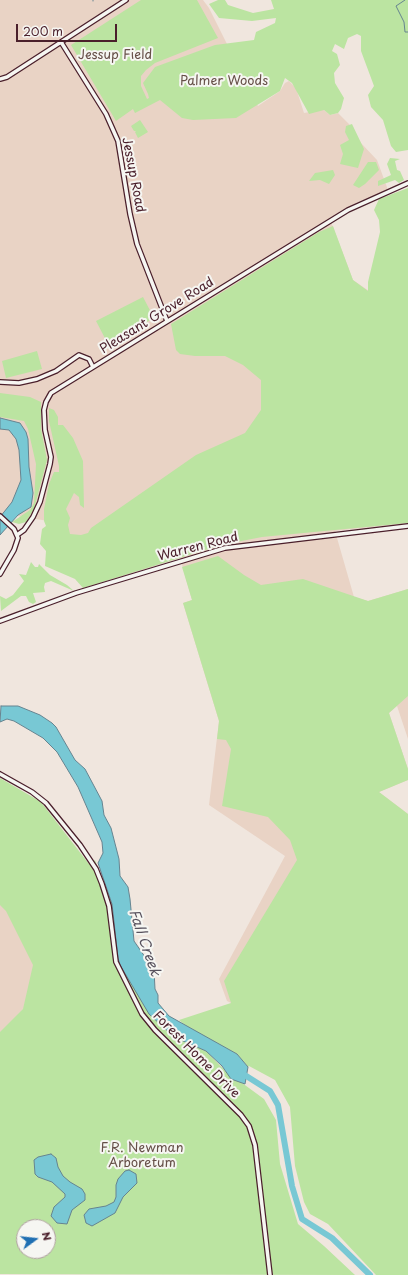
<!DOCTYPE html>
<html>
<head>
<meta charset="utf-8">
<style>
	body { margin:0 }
	#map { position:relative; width:408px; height:1275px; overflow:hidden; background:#f0e6de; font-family:"Playpen Sans",sans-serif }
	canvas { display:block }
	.north { position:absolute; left:16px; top:1219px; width:40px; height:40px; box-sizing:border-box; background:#f6f6f2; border:1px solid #b1a0a2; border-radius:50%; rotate:75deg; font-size:11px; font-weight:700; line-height:16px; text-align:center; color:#4a1f2b }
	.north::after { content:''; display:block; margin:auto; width:14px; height:18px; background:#1f6fb2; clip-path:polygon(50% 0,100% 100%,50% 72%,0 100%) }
	.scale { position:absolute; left:16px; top:24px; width:101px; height:18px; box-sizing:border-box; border:2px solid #4a1f2b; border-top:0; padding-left:5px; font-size:12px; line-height:14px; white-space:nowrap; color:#4a1f2b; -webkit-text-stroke:3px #f6f6f2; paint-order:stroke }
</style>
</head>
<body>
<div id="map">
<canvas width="408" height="1275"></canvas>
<div class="north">N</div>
<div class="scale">200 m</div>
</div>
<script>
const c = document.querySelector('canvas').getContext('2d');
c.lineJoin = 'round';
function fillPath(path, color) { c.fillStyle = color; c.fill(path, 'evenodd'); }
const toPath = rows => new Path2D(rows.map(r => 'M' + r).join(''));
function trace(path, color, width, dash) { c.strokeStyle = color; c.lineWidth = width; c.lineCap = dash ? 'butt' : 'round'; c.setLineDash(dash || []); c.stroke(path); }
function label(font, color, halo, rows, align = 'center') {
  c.font = font + ' "Playpen Sans",sans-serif'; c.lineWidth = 4; c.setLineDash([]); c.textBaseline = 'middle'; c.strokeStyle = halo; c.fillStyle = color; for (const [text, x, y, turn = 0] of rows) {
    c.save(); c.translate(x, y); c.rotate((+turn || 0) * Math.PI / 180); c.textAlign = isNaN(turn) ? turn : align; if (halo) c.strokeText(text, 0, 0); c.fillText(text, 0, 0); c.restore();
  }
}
fillPath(toPath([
	[0,0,203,0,209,8,258,106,280,91,285,83,289,81,296,88,304,113,320,110,324,110,330,115,338,113,349,124,361,143,377,160,388,190,358,202,330,219,353,280,369,291,408,523,335,531,354,597,368,601,408,589,408,739,397,706,389,713,408,769,408,780,379,792,408,814,231,1003,227,1001,219,979,285,856,209,805,219,721,183,603,192,600,180,558,83,588,75,573,67,524,11,515,0,528],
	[0,800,47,830,30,1002,0,1034]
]), '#e9d3c5');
fillPath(toPath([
	[141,0,197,0,218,38,155,63,146,70,141,76,141,86,147,99,149,98,148,94,143,83,155,67,215,45,254,40,256,32,275,23,276,18,252,21,219,18,209,4,218,0,225,0,228,5,253,13,274,9,271,0,408,0,408,150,396,152,391,146,383,120,371,107,368,95,374,86,361,51,361,36,357,34,348,38,344,49,335,44,332,51,337,54,340,65,334,73,335,83,344,98,341,109,338,113,330,115,324,110,309,114,292,83,285,78,280,91,236,118,193,120,182,118,160,100,135,113,133,109,116,121,71,45],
	[140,120,148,132,138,138,135,132,136,131,134,131,131,126],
	[352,124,364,149,358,168,340,164,343,154,340,145,349,140,345,132,346,126],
	[390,158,400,159,395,161,397,170,400,171,404,180,399,183,395,180,378,186,378,181,391,175,387,164],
	[368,162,376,162,379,170,365,184,359,188,353,185],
	[333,170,335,175,329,184,320,180,309,181,315,173],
	[408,188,408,523,262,537,221,545,83,588,75,579,45,566,46,551,40,544,42,529,46,526,44,521,44,509,49,484,54,472,59,472,59,466,49,421,49,408,54,410,58,417,58,425,63,425,73,438,83,461,84,508,80,505,79,497,74,493,66,509,70,518,68,525,70,534,81,535,88,533,91,528,196,455,245,433,261,410,261,380,243,365,225,356,195,356,180,354,176,350,171,324,319,232,333,226,353,280,368,291,368,282,380,232,379,220,374,210,379,199],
	[143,297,154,318,108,344,96,321],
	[37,351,42,369,6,378,2,361],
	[0,393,30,397,41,402,41,429,47,460,34,509,26,522,19,524,12,522,30,510,34,503,36,464,28,429,24,421,0,417],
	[218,556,244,575,261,585,303,579,368,601,408,589,408,696,389,713,408,769,408,780,379,792,408,814,408,1275,376,1275,328,1224,310,1214,304,1202,295,1166,290,1107,275,1080,249,1066,248,1067,237,1054,188,1028,179,1020,231,1003,224,981,297,860,290,840,268,817,222,806,231,749,226,740,217,739,219,721,183,603,192,600,182,567],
	[31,562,35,567,38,567,39,564,50,575,67,585,74,591,51,581,45,583,44,587,45,592,33,593,36,602,33,604,29,602,26,596,21,596,1,611,0,596,6,599,13,595,24,581,19,574,26,575],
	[0,778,41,802,89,864,95,860,112,904,120,965,162,1027,174,1037,206,1051,234,1080,238,1080,264,1099,276,1120,280,1164,298,1224,324,1246,355,1275,0,1274,0,1032,23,1009,33,965,6,911,0,905],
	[24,1227,48,1227,48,1251,24,1251]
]), '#bbe4a1');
const water = toPath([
	[0,418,20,423,26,432,28,439,29,467,33,493,31,507,18,515,0,535,0,517,12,502,21,480,19,450,16,439,9,430,0,429,0,418],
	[1,706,18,706,40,715,52,723,56,727,75,760,85,769,102,801,104,815,111,828,119,859,120,876,128,887,130,899,134,941,154,970,155,989,158,995,158,1003,169,1016,237,1054,248,1067,245,1084,231,1079,222,1066,206,1051,174,1037,149,1014,120,965,118,958,112,904,98,863,103,853,102,842,78,787,57,752,43,738,14,721,7,719,0,722,1,706],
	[51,1154,56,1158,58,1167,63,1176,70,1182,82,1189,85,1194,85,1200,72,1210,67,1224,57,1223,51,1216,54,1207,65,1197,65,1194,52,1182,38,1177,35,1174,34,1160,38,1157,51,1154],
	[129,1170,136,1174,137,1183,123,1197,115,1213,92,1226,86,1223,84,1215,89,1209,106,1206,114,1202,116,1197,116,1185,118,1179,125,1171,129,1170]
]);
fillPath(water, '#78c8d4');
trace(water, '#668490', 1);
trace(toPath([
	[93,0,93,1],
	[405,0,396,6,404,22,405,32,408,32]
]), '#668490', 1);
trace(toPath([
	[240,1072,270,1091,278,1105,292,1186,302,1219,332,1238,370,1275]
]), '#78c8d4', 6);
const minor = toPath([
	[61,42,106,114,118,141,130,214,137,244,167,321],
	[0,79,7,77,126,0],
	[0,382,19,383,37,379,56,371,79,355,89,359,93,367],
	[0,516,14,529,18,538,14,550,0,574],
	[17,535,24,530,33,517,40,502,50,464,51,457,45,430,44,410,46,402,51,393,348,210,408,183],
	[0,621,76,593,225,548,408,526],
	[0,774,32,792,46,803,80,845,96,869,102,884,109,906,116,962,142,1014,155,1030,241,1115,249,1126,255,1145,270,1275]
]);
trace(minor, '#4a1f2b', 6);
trace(minor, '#f6f6f2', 3.5);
label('13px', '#665048', '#f6f6f2', [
	["Jessup Field",115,55],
	["Palmer Woods",224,81],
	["F.R. Newman",142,1148],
	["Arboretum",142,1163]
]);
label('13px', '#4a1f2b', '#f6f6f2', [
	["Jessup Road",133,175,79],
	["Pleasant Grove Road",157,316,-32],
	["Warren Road",198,547,-14],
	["Forest Home Drive",196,1055,45]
]);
label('italic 14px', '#58525e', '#f6f6f2', [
	["Fall Creek",144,943,71]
]);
</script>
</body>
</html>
